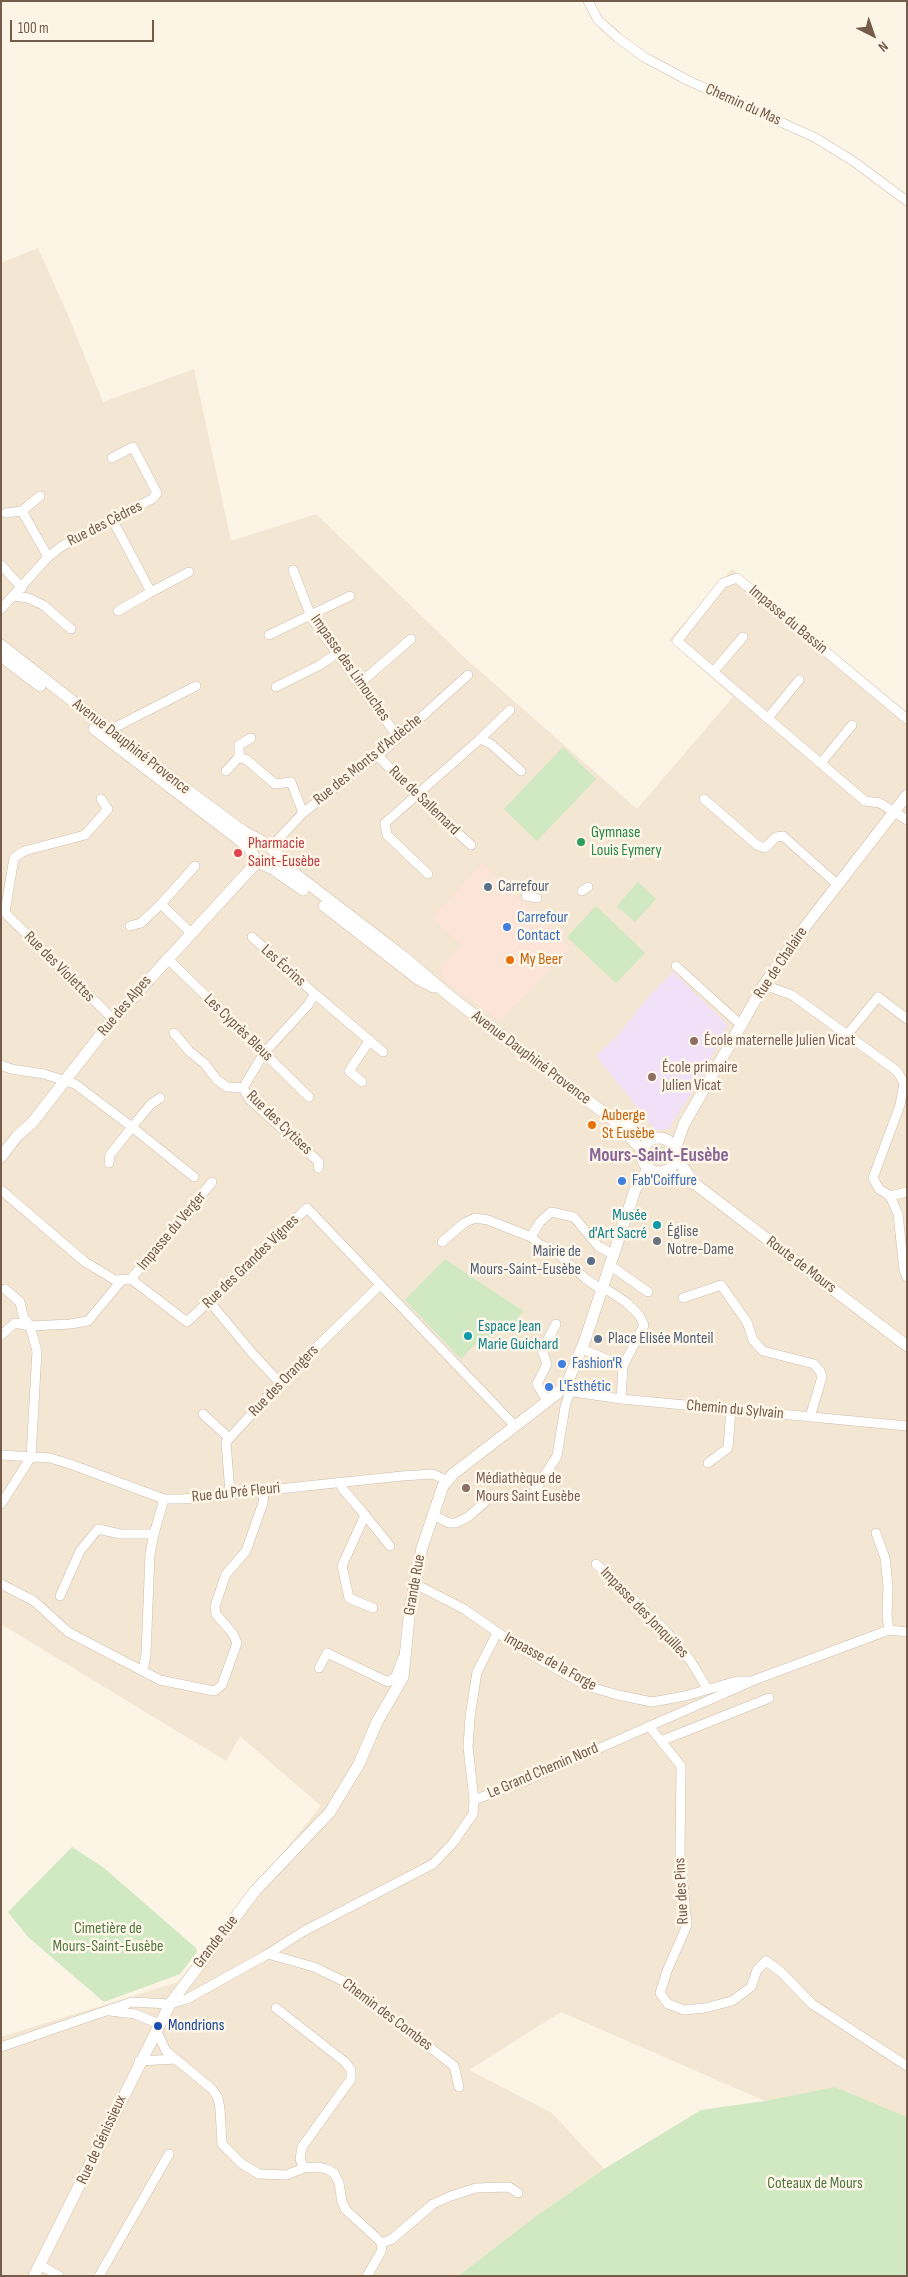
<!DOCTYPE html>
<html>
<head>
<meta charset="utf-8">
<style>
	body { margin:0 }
	#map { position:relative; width:908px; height:2277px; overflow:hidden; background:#fcf4e4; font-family:"Sofia Sans Condensed",sans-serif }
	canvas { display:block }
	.frame { position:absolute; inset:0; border:2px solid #745b4a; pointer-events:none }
	.north { position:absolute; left:848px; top:10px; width:50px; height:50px; -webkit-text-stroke:4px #fff7ea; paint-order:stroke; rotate:139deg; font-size:14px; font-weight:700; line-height:20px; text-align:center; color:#745b4a }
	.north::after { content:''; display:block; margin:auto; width:18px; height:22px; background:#745b4a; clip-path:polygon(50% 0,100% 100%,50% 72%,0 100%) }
	.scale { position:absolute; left:10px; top:20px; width:144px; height:22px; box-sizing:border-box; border:2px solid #745b4a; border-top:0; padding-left:6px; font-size:15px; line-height:18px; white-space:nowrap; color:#745b4a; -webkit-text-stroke:4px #fff7ea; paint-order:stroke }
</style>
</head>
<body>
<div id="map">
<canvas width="908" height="2277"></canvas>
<div class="frame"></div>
<div class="north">N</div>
<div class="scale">100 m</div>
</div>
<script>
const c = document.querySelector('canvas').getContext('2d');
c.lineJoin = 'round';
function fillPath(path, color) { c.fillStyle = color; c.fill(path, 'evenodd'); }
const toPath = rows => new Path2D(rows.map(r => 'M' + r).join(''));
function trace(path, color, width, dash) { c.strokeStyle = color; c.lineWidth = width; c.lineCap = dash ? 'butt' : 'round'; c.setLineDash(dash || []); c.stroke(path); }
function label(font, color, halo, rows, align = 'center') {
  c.font = font + ' "Sofia Sans Condensed",sans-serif'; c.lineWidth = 5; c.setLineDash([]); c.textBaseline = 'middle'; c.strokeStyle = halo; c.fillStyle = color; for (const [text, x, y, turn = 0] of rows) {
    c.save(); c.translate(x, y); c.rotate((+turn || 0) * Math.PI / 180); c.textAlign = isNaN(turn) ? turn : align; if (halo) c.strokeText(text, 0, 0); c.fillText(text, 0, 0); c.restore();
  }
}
fillPath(toPath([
	[38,248,68,315,103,402,194,369,231,541,316,514,466,659,637,809,733,697,669,640,732,569,907,718,907,2117,835,2087,765,2101,561,2012,469,2070,552,2113,604,2169,535,2217,458,2276,1,2276,1,2037,178,1982,321,1806,240,1736,226,1761,1,1624,1,263]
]), '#f3e6d2');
fillPath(toPath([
	[482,863,571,948,500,1021,447,983,439,970,461,945,432,918]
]), '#fce4d8');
fillPath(toPath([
	[673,972,728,1025,698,1083,669,1128,660,1131,653,1127,596,1056,618,1035,650,995]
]), '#f0e0f8');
fillPath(toPath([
	[563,747,596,779,537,841,504,809],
	[638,882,656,899,635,922,617,906],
	[596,906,645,953,616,983,567,937],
	'650 1155a9 9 0 1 1 18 0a9 9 0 1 1-18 0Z',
	[445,1259,523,1311,515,1323,473,1346,461,1359,405,1300],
	[72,1847,104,1868,196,1948,197,1952,180,1974,104,2002,28,1937,8,1912],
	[835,2087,907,2117,907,2276,458,2276,535,2217,604,2169,701,2110,765,2101]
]), '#d0e9c2');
const street = toPath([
	[588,1,598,20,618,38,644,57,689,81,814,137,853,161,907,201],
	[22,511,48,557],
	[6,513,22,511,40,496],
	[112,519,151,592,189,572],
	[1,565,22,588],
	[293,570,312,619,398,737],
	[14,596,28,598,43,605,71,629],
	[1,609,48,557,62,546,152,499,157,493,133,447,112,458],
	[118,611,151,592],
	[269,635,350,596],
	[714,671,743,637],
	[359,684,411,639],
	[276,687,320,665,337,653],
	[768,718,799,680],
	[907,719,737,578,723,583,677,641,865,801,880,803,907,820],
	[108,731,196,686],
	[480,739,510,710],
	[378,756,415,794,471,845],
	[239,757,247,760,275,784,291,782,303,813],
	[821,763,852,725],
	[226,771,239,757,239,745,251,738],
	[704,799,757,845,765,848,776,837,783,836,838,885],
	[271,847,303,813,359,768,378,756,468,675],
	[428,874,387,835,385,823,480,739,491,744,521,771],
	[582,891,588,887],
	[526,896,537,898],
	[161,904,195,866],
	[1,909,113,1019],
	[5,912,14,858,24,851,85,835,108,809,101,799],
	[130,926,141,923,161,904,191,933],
	[252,937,315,994,308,1005,264,1053,243,1088,250,1100,319,1162,318,1168],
	[167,958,309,1097],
	[676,966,742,1026],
	[764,985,792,995,897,1071,904,1083,900,1105,873,1178,879,1189,890,1196,907,1192],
	[315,994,383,1052],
	[174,1033,189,1051,205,1064,217,1080,227,1087,243,1088],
	[847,1035,878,997,907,1019],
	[1,1065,11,1069,44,1074,75,1084,132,1127,194,1177],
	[362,1082,349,1071,370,1040],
	[109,1163,110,1155,132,1127,151,1104,160,1098],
	[1,1190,85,1262,115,1280,131,1279,187,1322,307,1208,515,1426],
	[890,1196,898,1214,904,1270,907,1277],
	[442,1242,464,1223,475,1218,488,1220,531,1237],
	[611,1266,648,1292],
	[131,1279,212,1182],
	[603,1287,627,1303,639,1315,644,1325,623,1366],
	[602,1290,586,1279,553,1249,540,1245,531,1237,540,1222,551,1212,574,1217,598,1246,614,1255],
	[683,1298,721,1285,747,1322,753,1340,763,1351,814,1364,820,1371,822,1377,810,1417],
	[209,1301,252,1353,280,1383],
	[1,1335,15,1323,30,1326,23,1316,20,1302,5,1289],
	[582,1349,623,1366,621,1399],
	[564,1388,574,1392,621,1399,907,1426],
	[547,1401,537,1384,547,1364,542,1350,556,1324],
	[203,1414,229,1438],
	[1,1455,50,1458,70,1464,164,1499,183,1499,402,1476,433,1474,446,1480],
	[708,1463,728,1448,731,1409],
	[340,1482,342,1488,365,1515,342,1566,349,1598,373,1608],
	[230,1493,226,1442,280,1383,380,1285],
	[532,1495,557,1456,565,1407,570,1391],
	[1,1504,31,1457,37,1351,30,1326,70,1324,88,1321,122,1280],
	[365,1515,390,1546],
	[433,1515,449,1523,456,1523,468,1517,485,1502],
	[876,1533,885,1558,888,1586,887,1616,889,1630],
	[596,1564,664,1629,690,1660,707,1688],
	[1,1584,34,1601,68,1632,160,1680,214,1691,222,1685,237,1643,233,1634,216,1614,215,1606,226,1574,246,1551,263,1503,264,1490],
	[415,1584,464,1609,523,1650,587,1686,618,1695,652,1702,685,1696,737,1681,749,1681],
	[60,1596,80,1551,98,1529,120,1534,154,1534],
	[319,1668,327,1653,388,1682,396,1676,402,1659],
	[143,1671,146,1654,150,1554,154,1534,164,1499],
	[649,1726,681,1766,680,1853,687,1925,667,1971,660,1993,668,2004,684,2010,705,2008,732,2001,751,1987,757,1970,766,1961,781,1972,812,2004,907,2066],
	[661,1741,769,1698],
	[474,1800,468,1747,470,1717,477,1672,497,1633],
	[268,1954,314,1967,345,1982,454,2066,459,2087],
	[276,2008,345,2062,351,2070,351,2079,302,2147,300,2159,304,2168],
	[110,2011,135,2014,159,2024],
	[156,2030,166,2051,212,2089,218,2098,220,2109,222,2144,242,2164,259,2174,286,2175,304,2168,317,2167,327,2169,334,2173,339,2183,342,2202,346,2210,382,2243,381,2252,367,2276],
	[1,2047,132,2002,170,2004,187,1999,268,1954,304,1931,433,1864,452,1844,473,1814,474,1800,527,1780,757,1679,889,1630,907,1632],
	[139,2061,176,2059],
	[382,2243,392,2239,433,2204,451,2196,476,2188,509,2187,518,2193],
	[40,2265,59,2276],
	[99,2276,169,2154]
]);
const secondary = toPath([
	[1,645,175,781,243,831,269,845,289,869,404,957,452,998,611,1118,643,1151],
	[1,656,40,686],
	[94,729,238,839,249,848,257,862,273,869,303,890],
	[324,906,418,979,433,987],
	[621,1123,653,1139],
	'642 1155a17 17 0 1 1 34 0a17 17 0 1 1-34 0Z',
	[675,1149,684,1124,764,985,798,936,907,795],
	[1,1157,18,1135,32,1123,113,1019,257,862],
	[676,1158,695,1184,907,1346],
	[664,1171,694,1184],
	[34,2276,170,2004,255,1891,330,1812,359,1764,377,1722,403,1677,410,1608,422,1548,443,1486,453,1474,558,1393,568,1381,585,1340,635,1190,649,1168]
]);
trace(street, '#cfbead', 10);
trace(secondary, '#d2beaa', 12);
trace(street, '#fff', 9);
trace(secondary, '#fff', 11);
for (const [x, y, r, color] of [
	[581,842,5,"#2e9e5b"],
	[238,853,5,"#e0444e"],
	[488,887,5,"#5c6f8a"],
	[507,927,5,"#3f7fe0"],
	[510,960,5,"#e8710a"],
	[694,1041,5,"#8d6e63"],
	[652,1077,5,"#8d6e63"],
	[592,1125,5,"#e8710a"],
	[622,1181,5,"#3f7fe0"],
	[657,1225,5,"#0f9aa8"],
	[657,1241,5,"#6b7280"],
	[591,1261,5,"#5c6f8a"],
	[468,1336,5,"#0f9aa8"],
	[598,1339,5,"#5c6f8a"],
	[562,1364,5,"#3f7fe0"],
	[549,1387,5,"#3f7fe0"],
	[466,1488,5,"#8d6e63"],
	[158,2026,5,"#1a4fb4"]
]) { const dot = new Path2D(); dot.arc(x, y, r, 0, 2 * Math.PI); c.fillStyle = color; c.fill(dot); trace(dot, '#fff7ea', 2); }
label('16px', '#745b4a', '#fff7ea', [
	["Chemin du Mas",743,105,24],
	["Rue des Cèdres",105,524,-27],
	["Impasse du Bassin",788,620,40],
	["Impasse des Limouches",350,668,55],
	["Avenue Dauphiné Provence",131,747,38],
	["Rue des Monts d'Ardèche",368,760,-39],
	["Rue de Sallemard",424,801,44],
	["Rue de Chalaire",781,963,-56],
	["Les Écrins",283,966,42],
	["Rue des Violettes",59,967,45],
	["Rue des Alpes",125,1006,-50],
	["Les Cyprès Bleus",238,1028,44],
	["Avenue Dauphiné Provence",531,1058,37],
	["Rue des Cytises",279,1123,44],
	["Impasse du Verger",172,1231,-50],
	["Rue des Grandes Vignes",251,1262,-44],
	["Route de Mours",801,1265,37],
	["Rue des Orangers",284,1381,-46],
	["Chemin du Sylvain",735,1410,5],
	["Rue du Pré Fleuri",236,1493,-6],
	["Grande Rue",415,1585,-80],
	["Impasse des Jonquilles",644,1613,46],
	["Impasse de la Forge",550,1662,29],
	["Le Grand Chemin Nord",543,1771,-23],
	["Rue des Pins",682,1891,-93],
	["Grande Rue",216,1942,-52],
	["Chemin des Combes",387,2015,37],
	["Rue de Génissieux",102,2140,-65]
]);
label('16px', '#27864d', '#fff7ea', [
	["Gymnase",591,833],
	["Louis Eymery",591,851]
], 'left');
label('16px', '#be3a42', '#fff7ea', [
	["Pharmacie",248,844],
	["Saint-Eusèbe",248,862]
], 'left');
label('16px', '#4e5e75', '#fff7ea', [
	["Carrefour",498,887],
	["Mairie de",581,1252,"right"],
	["Mours-Saint-Eusèbe",581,1270,"right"],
	["Place Elisée Monteil",608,1339]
], 'left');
label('16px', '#366cbe', '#fff7ea', [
	["Carrefour",517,918],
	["Contact",517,936],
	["Fab'Coiffure",632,1181],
	["Fashion'R",572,1364],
	["L'Esthétic",559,1387]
], 'left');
label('16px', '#c56008', '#fff7ea', [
	["My Beer",520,960],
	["Auberge",602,1116],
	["St Eusèbe",602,1134]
], 'left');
label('16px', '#785e54', '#fff7ea', [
	["École maternelle Julien Vicat",704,1041],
	["École primaire",662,1068],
	["Julien Vicat",662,1086],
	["Médiathèque de",476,1479],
	["Mours Saint Eusèbe",476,1497]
], 'left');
label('16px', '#0d838f', '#fff7ea', [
	["Musée",647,1216],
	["d'Art Sacré",647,1234],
	["Espace Jean",478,1327,"left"],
	["Marie Guichard",478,1345,"left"]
], 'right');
label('16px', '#5b616d', '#fff7ea', [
	["Église",667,1232],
	["Notre-Dame",667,1250]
], 'left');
label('16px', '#507942', '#fff7ea', [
	["Cimetière de",108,1929],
	["Mours-Saint-Eusèbe",108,1947],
	["Coteaux de Mours",815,2184]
]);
label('16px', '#164399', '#fff7ea', [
	["Mondrions",168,2026]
], 'left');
label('bold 19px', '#896597', '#fff7ea', [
	["Mours-Saint-Eusèbe",659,1156]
]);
</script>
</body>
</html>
